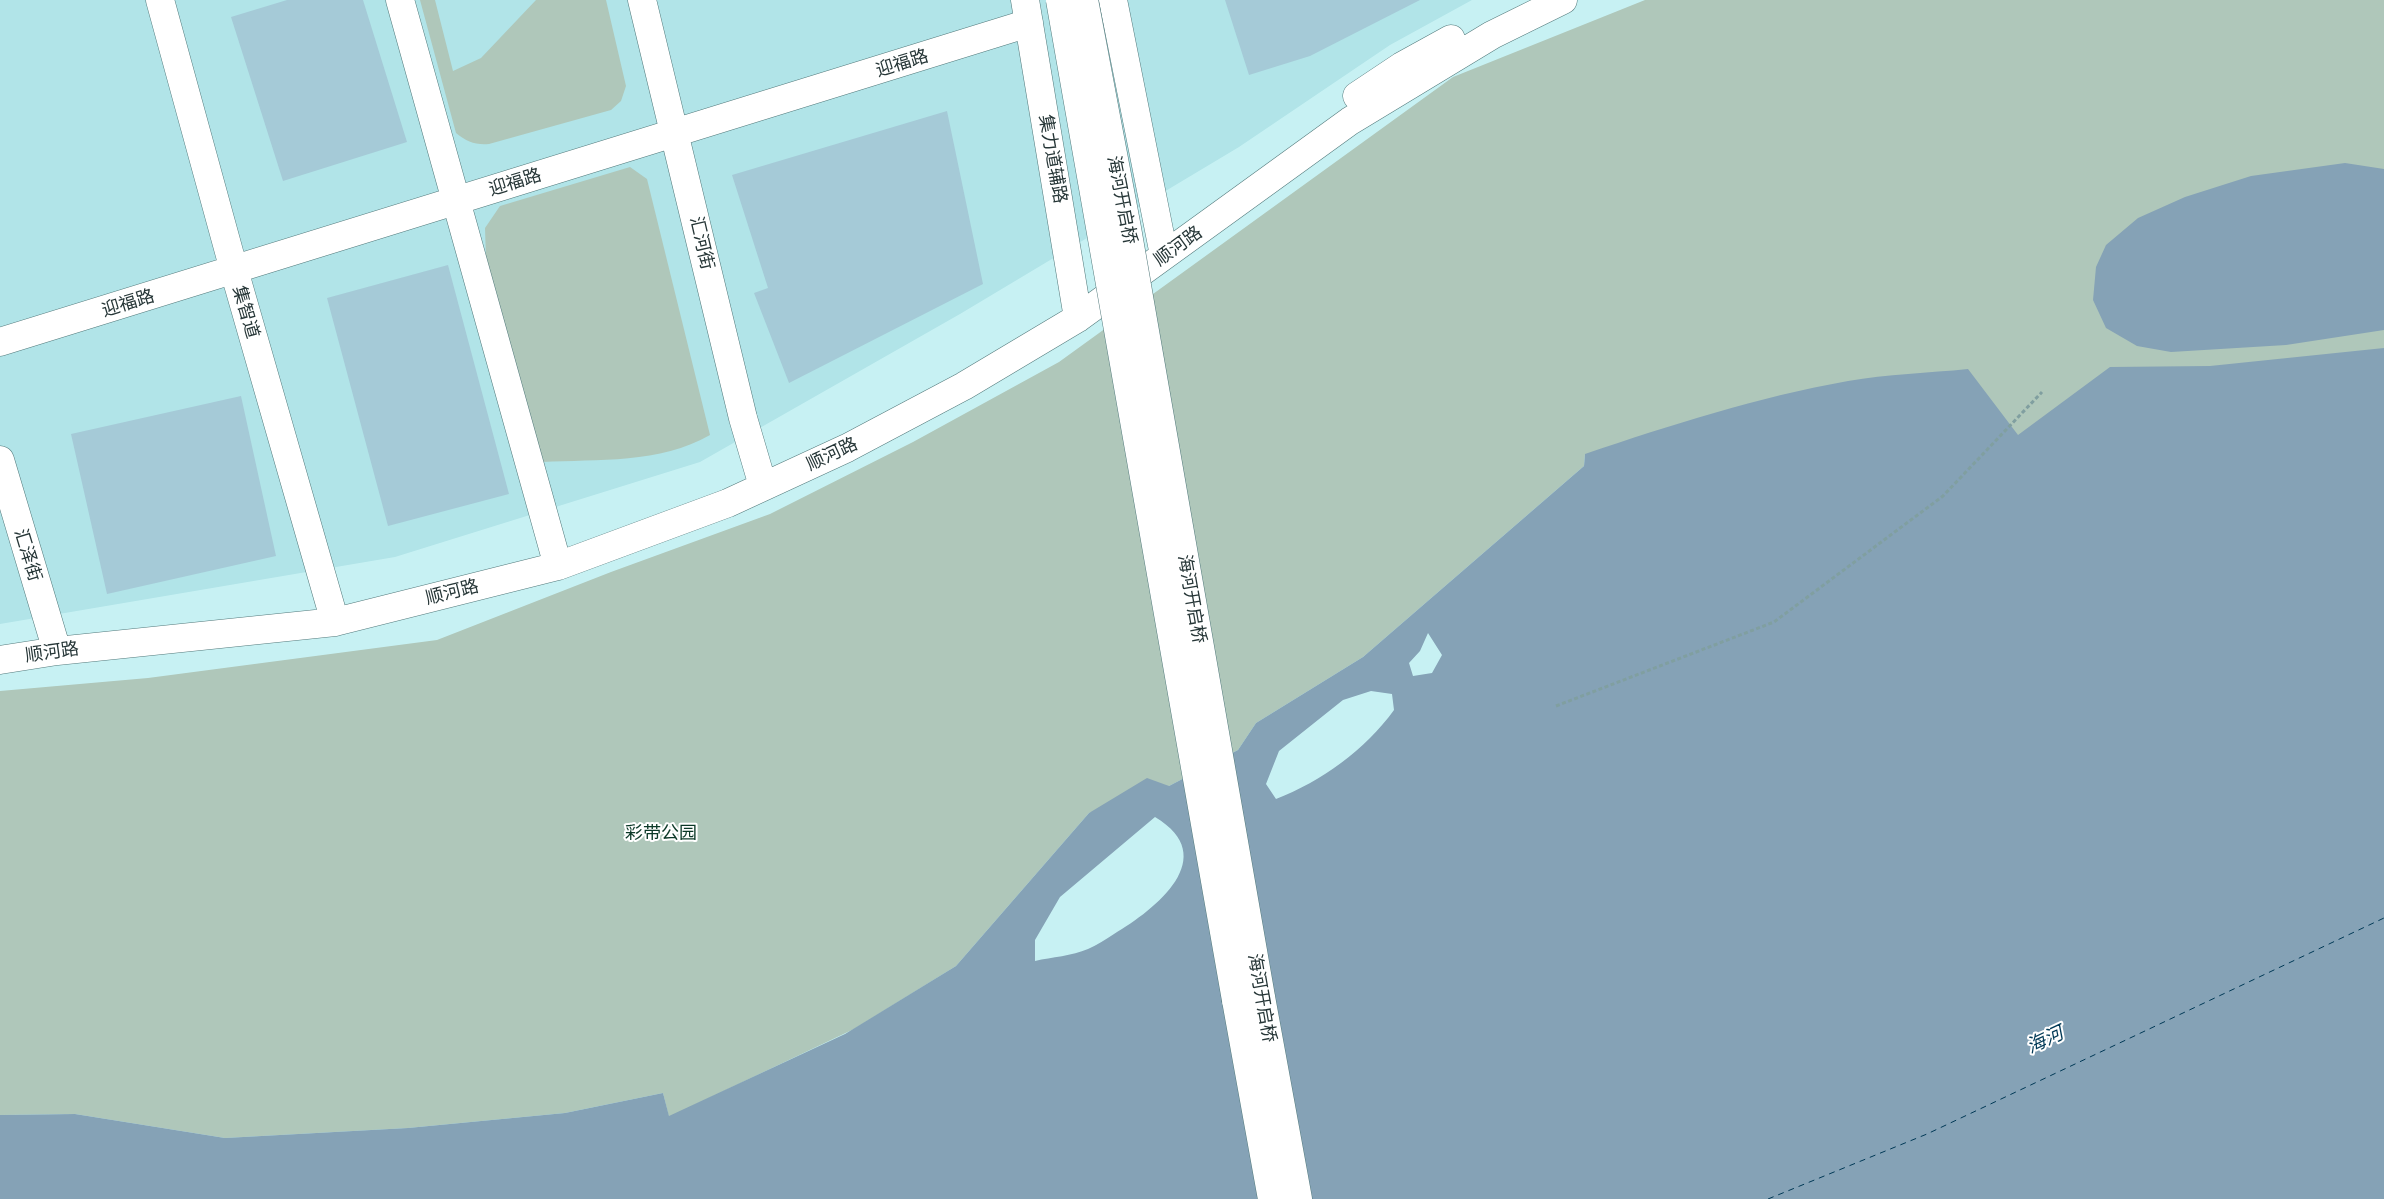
<!DOCTYPE html>
<meta charset="utf-8">
<style>
body{margin:0}
canvas{display:block;background:#c7f1f3}
</style>
<canvas width="2384" height="1199"></canvas>
<script>
const ctx = document.querySelector('canvas').getContext('2d');
ctx.lineJoin = 'round';
function fillPath(path, color) { ctx.fillStyle = color; ctx.fill(path, 'evenodd'); }
function trace(path, color, width, dash) { ctx.strokeStyle = color; ctx.lineWidth = width; ctx.lineCap = dash ? 'butt' : 'round'; ctx.setLineDash(dash || []); ctx.stroke(path); }
function write(font, color, halo, rows, align = 'center') {
  ctx.font = font + ' Lato,"Noto Sans SC",sans-serif'; ctx.lineWidth = 4; ctx.setLineDash([]); ctx.textBaseline = 'middle'; ctx.strokeStyle = halo; ctx.fillStyle = color; for (const [text, x, y, turn = 0] of rows) {
    ctx.save(); ctx.translate(x, y); ctx.rotate((+turn || 0) * Math.PI / 180); ctx.textAlign = isNaN(turn) ? turn : align; if (halo) ctx.strokeText(text, 0, 0); ctx.fillText(text, 0, 0); ctx.restore();
  }
}
fillPath(new Path2D(`
 M0,0H1472L1390,45L1239,147L960,314L700,462L395,557L0,624Z`), '#b1e4e8');
fillPath(new Path2D(`
 M420,0H435L453,71L481,58L536,0H606L626,86L621,101L611,110L489,144C475,145 467,142 456,133Z
 M1645,0H2384V388L2102,486L1585,454L1584,466L1363,657L1256,723L1238,750L1169,786L1089,813L956,966L854,1029L669,1117L663,1093L565,1113L408,1128L225,1138L75,1114L0,1115V691L148,678L437,640L611,572L770,514L913,442L1059,362L1453,77Z
 M630,167L647,179L710,435C660,464 598,459 542,462L486,259L485,228L500,206Z`), '#afc7ba');
fillPath(new Path2D(`
 M2345,163L2384,169V330L2286,345L2171,352L2137,346L2106,328L2093,300L2096,267L2106,245L2138,218L2185,197L2251,176Z
 M2384,348V1199H0V1115L75,1114L225,1138L408,1128L565,1113L663,1093L669,1116L845,1034L956,966L1089,813L1147,778L1169,786L1238,750L1256,723L1363,657L1584,466L1585,454C1671,425 1758,397 1848,381C1887,374 1929,373 1968,369L2018,435L2110,367L2210,366ZM1428,633L1442,655L1432,673L1413,676L1409,663L1420,651ZM1371,691L1392,694L1394,710C1365,750 1322,781 1276,799L1266,784L1279,751L1343,700ZM1155,817C1222,857 1156,909 1114,934C1106,939 1097,945 1088,949C1072,956 1052,957 1035,961V940L1060,897Z`), '#85a2b6');
trace(new Path2D(`
 M1768,1199L1927,1134L2384,918`), '#013956', 1, [6, 5]);
fillPath(new Path2D(`
 M287,0H363L407,142L283,181L231,17Z
 M1225,0H1420L1310,56L1249,75Z
 M947,111L983,284L789,383L754,293L768,288L732,175Z
 M448,265L509,494L388,526L327,298Z
 M241,396L276,556L107,594L71,434Z`), '#a5cad7');
const secondary = new Path2D(`
 M160,0L234,270L335,622
 M400,0L558,566
 M642,0L743,418L763,486
 M1025,0L1078,318
 M1113,0L1164,255
 M1357,96L1402,66L1451,39
 M0,342L1029,23
 M0,460L57,651
 M0,660L57,651L335,622L558,566L728,503L847,448L964,386L1078,318L1350,121L1492,35L1563,0
 M1261,997L1298,1199
 M1236,1000L1272,1199`);
trace(secondary, '#537a7c', 29);
trace(new Path2D(`
 M1556,706L1774,622L1943,496L2042,392`), '#809fa0', 3, [4, 2.5]);
trace(secondary, '#fff', 28);
const secondaryBridge = new Path2D(`
 M1060,0L1236,1000
 M1084,0L1127,228L1261,997`);
trace(secondaryBridge, '#537a7c', 29, []);
trace(secondaryBridge, '#fff', 28);
write('18px', '#263637', '#fff', [
 ["迎福路",902,63,-17],
 ["集力道辅路",1053,159,80],
 ["迎福路",515,182,-17],
 ["海河开启桥",1122,200,79],
 ["汇河街",702,243,77],
 ["顺河路",1178,246,-36],
 ["迎福路",128,303,-17],
 ["集智道",246,312,74],
 ["顺河路",832,454,-25],
 ["汇泽街",28,555,73],
 ["顺河路",452,592,-14],
 ["海河开启桥",1192,599,80],
 ["顺河路",52,652,-8],
 ["海河开启桥",1262,998,80]
]);
write('18px', '#0b3827', '#fff', [
 ["彩带公园",661,833]
]);
write('italic 19px', '#013956', '#fff', [
 ["海河",2045,1040,-25]
]);
</script>
